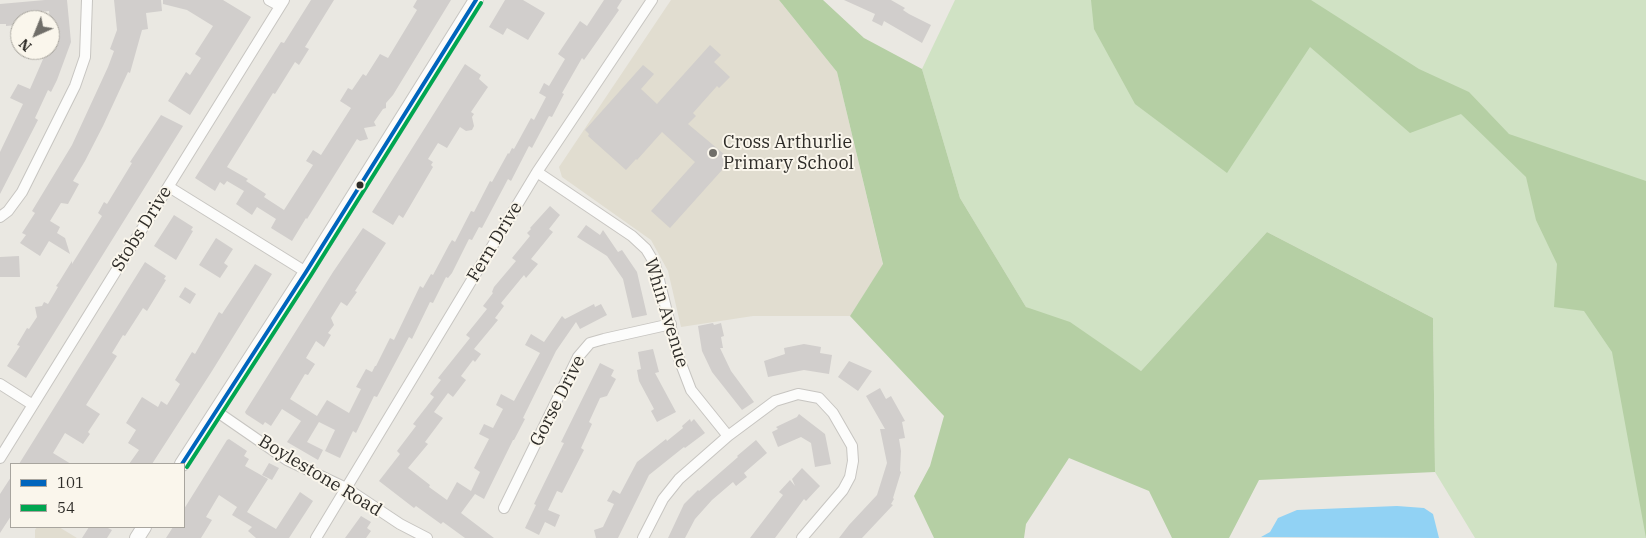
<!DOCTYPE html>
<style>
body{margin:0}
#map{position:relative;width:1646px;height:538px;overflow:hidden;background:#eae8e2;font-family:"IBM Plex Serif",serif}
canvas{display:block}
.legend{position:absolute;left:10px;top:463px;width:175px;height:65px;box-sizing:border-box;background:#faf6ec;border:1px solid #a8a59e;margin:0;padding:6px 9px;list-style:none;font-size:15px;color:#2e2c28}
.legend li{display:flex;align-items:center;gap:10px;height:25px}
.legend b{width:25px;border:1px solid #a8a59e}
.north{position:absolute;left:10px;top:10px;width:50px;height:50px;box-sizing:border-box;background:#faf6ec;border:1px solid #a8a59e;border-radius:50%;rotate:224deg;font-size:14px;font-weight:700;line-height:20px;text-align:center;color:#2e2c28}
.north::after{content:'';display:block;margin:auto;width:18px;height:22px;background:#706e69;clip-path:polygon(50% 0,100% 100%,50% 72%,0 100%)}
</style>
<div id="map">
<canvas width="1646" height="538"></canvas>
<ul class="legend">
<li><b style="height:6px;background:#0065bd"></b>101</li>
<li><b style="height:6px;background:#00a651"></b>54</li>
</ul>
<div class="north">N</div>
</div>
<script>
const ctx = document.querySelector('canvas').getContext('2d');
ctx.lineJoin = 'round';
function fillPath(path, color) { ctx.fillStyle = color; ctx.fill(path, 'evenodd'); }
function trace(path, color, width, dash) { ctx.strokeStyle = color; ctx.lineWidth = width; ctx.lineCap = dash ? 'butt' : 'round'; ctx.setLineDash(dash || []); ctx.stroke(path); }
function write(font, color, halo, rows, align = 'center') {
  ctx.font = font + ' "IBM Plex Serif",serif'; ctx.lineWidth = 4; ctx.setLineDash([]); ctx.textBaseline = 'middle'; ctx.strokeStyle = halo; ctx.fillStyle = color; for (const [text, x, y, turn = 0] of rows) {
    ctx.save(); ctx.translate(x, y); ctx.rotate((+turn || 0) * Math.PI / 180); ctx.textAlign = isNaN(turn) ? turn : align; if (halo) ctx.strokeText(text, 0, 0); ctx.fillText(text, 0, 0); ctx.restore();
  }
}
fillPath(new Path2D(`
 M671,0H779L837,72L883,265L850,316H753L681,327L668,271L651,240L562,177L559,167Z
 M37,527H59L77,538H35V530Z`), '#e1ddd0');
fillPath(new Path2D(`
 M955,0H1646V538H1475L1435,472L1433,318L1267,232L1141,371L1026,307L960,198L922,69Z`), '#d0e2c4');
fillPath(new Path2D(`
 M779,0H823L864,38L922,69L960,198L1026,307L1070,322L1141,371L1267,232L1433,318L1435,472L1259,480L1229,538H1172L1149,491L1069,458L1026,524L1024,538H934L914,496L930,466L944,416L850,316L883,264L837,72Z
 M1091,0H1311L1419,69L1469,92L1509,134L1646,181V538L1612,352L1584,311L1554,307L1557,264L1536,220L1526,177L1461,114L1410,133L1310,47L1227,173L1135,104L1094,29Z`), '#b5cfa4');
fillPath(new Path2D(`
 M1397,506L1424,508L1433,514L1439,538L1261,537L1270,532L1278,518L1297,510Z`), '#91d2f4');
fillPath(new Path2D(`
 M45,0H67L71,42L57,80L51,92L48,90L35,118L38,120L0,194V152L23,104L10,98L18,84L30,89L47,50H50V45L53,46L49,11L27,14L28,20H20L16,21L17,25L6,26V24H0V4Z
 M114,0H161L162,11L146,13L148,29L142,30L130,73L128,72L103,126L85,161L73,181L79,184L68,204L61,203L50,221L60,227L57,233L65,238L70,254L49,241L40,256L20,243L26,235L22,233L35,213L32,211L72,145L108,67L114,51L110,49L117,30Z
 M163,0H223L251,17L190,115L168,101L186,72L190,75L201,58L195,54L213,26L187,10L163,4Z
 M311,0H334L305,47L309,49L299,65L295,62L275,94L273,93L227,167L248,179L246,181L266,194L264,197L284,210L313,165L306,161L313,150L321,155L351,108L340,101L348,88L352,90L363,74L366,76L380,54L388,58L417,10L413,7L417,0H451L393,95L386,103V108L383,109L374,122L376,126L364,128L368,139L360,141L357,139L307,219L306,218L292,241L271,228L276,219L257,207L252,215L236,204L244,191L227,181L224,185L220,182L215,191L195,178L281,42L284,43Z
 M505,0H523L545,13L528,40L507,28L503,35L489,27Z
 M604,0H622L617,8L619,10L584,60L582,58L562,93L564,94L552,117L549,116L532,148L529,146L511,181L508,179L482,228L479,227L472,240L469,239L452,273L448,278L446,277L433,303L430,302L412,339L409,337L377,397L374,396L356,433L353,431L340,458L325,451L335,430L319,422L307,442L323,450L318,460L287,442L301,421L282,409L271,426L265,422L263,425L246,414L245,412L333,272L363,228L386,243L355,291L357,292L347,306L341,302L331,318L334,325L328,333L331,335L324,347L316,341L306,358L315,364L308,375L305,374L290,399L317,416L327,400L349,413L361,389L356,387L366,369L372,372L375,366H376L390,338L394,340L420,286L423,288L431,274L433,275L449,245L452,240L455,242L471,211L474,212L490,181L492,182L508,153L509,154L512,148L514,149L531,118L534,120L546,97L539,93L544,83L549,86L565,59L558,54L580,21L587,26Z
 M844,0H891L905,8L903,10L909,14L931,25L922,43L884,21L882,26L872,21L875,14Z
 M710,45L721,55L714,62L730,77L719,88L717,86L693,113L696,116L688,124L731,160L670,228L651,211L695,162L662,132L637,160L636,159L626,170L588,136L589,134L585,130L643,65L654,74L641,89L657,104Z
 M465,64L481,75L479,79L488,87L471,112L474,114L472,117L474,126L472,130L466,131L460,127L447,148L438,143L428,159L433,162L431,165L433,167L403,218L399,215L393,225L372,212Z
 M161,115L183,126L26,378L7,366L20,346L17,345L27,328L29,329L37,317L35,307L42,306L44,302L48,304L58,287L56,286L59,282L72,261V264L102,216L98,213L104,202L107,204L132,163L130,162Z
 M550,206L560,215L549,229L553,232L531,259L538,264L526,278L524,275L501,303L504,306L495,318L498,320L474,349L481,354L475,362L473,360L461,376L466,380L453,397L448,393L434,412L443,418L425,442L428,444L408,468L430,485L429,487L447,500L457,482L471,491L480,472L474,468L489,439L479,434L484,424L493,428L503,409L496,405L501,394L514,401L540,353L525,345L531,334L544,342L562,316L565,319L594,304L595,307L601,304L607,315L580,329L576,322L556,351L523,418L525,419L514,440H513L484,499L475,494L461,513L494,538H465L443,522L441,524L416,506L414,508L379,481L400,454L397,451L416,426L413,424L434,397L430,394L441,380L438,378L470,338L466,335L487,309L483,306L493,293L492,292L494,287L516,261L512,258L530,236L527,233L531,229L530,228Z
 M174,215L193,227L191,230L193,231L176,260L154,246Z
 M586,225L600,235L603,230L618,252L622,250L637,272L647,315L632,318L623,279L607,256L577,237Z
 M216,238L233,249L224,263L228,266L220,278L199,265Z
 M19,256L20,277H0V257Z
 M145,262L166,276L164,279L166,280L147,311L143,308L125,336L123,335L112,353L117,356L86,405L100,414L88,432L90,434L83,444L65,433L53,453L71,464H19Z
 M255,264L272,274L212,371L152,464H129L139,450L128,443L136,430L126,423L142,397L158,407L161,401L167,405L180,384L175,380L192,352L195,354L219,312L222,314Z
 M185,287L196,294L190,304L179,297Z
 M713,323L714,325L721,323L724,336L721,337L723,348H720L731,371L754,402L742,410L712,372L702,351L698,326Z
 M804,344L821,347L820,353L832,355L829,374L804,370L768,377L764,361L785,354L784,348Z
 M653,349L659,372L655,373L676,412L657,422L651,411L654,409L639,381L637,370L641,369L638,352Z
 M849,361L872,371L858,391L838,377Z
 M600,363L614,370L611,376L616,379L607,396L600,398L589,422L592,424L581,448L584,450L562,493L557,491L548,510L560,515L555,527L545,522L539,535L525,528L536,505L534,504L564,443L561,442Z
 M880,388L886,399L891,396L905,421L902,422L905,438L899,439L901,451L900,471L901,472L893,498L894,499L891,504L893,505L862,538H839L849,525L877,495L887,463L880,429H885L866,396Z
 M799,414L825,434L831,464L815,467L811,443L801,437L778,447L772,432L778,429L776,427L797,417Z
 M690,419L691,422L694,419L705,433L685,448L684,447L649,475L618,538H596L594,530L603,527L614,504L607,501L613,490L620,494L637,462L666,439L667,441L683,428L682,426Z
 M229,439L247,451L244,456L249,459L245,466L268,479L247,512L276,529L300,492L313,501L289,538H256L248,531L252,527L232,515L237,507L219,495L206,517L212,520L201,538H166L173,527H184V509L227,440Z
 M756,440L767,453L744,473L747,477L736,486L733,482L712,500L695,519L685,538H668L684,504L698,490L699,491L738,457L737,456Z
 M269,463L279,468L272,480L262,475Z
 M802,468L820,486L806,501L804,499L775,538H750L783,495L779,492L790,480L795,486L792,479Z
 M11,477V516L0,533V494Z
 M361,516L371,522L367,528L371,531L366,538H345Z
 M89,527H106L112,530L107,538H82Z`), '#d1cecc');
const minor = new Path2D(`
 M269,0L280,6
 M537,172L632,236L646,249L655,264L678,356L691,390L728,436
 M169,187L306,272
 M0,217L8,211L22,192L75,86L85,57L87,0
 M0,384L33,405
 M216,411L287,460L346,488L400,524L427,538
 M0,458L284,0
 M504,508L578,357L590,343L604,339L671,324
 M316,538L537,172L652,0
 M643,538L663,499L679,479L728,436L775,401L798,394L819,398L833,413L852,446L853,461L850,477L843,490L802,538`);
const secondary = new Path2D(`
 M182,464L306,272L476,0
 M137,538L144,527`);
trace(minor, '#c7c5c1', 12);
trace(secondary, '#c7c5c1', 16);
trace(minor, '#fcfcfb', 10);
trace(secondary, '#fcfcfb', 14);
trace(new Path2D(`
 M182,464L306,272L476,0`), '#0065bd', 4);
trace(new Path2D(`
 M187,467L311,275L481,3`), '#00a651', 4);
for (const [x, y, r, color] of [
 [713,153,5,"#706e69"],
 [360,185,4.5,"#2e2c28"]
]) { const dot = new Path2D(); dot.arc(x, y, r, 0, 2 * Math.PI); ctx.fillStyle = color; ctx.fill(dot); trace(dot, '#faf6ec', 2); }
write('18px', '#2e2c28', '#faf6ec', [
 ["Cross Arthurlie",723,143],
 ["Primary School",723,164]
], 'left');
write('18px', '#2e2c28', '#faf6ec', [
 ["Stobs Drive",142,229,-58],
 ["Fern Drive",495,242,-59],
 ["Whin Avenue",666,313,73],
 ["Gorse Drive",558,401,-63],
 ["Boylestone Road",320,476,31]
]);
</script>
